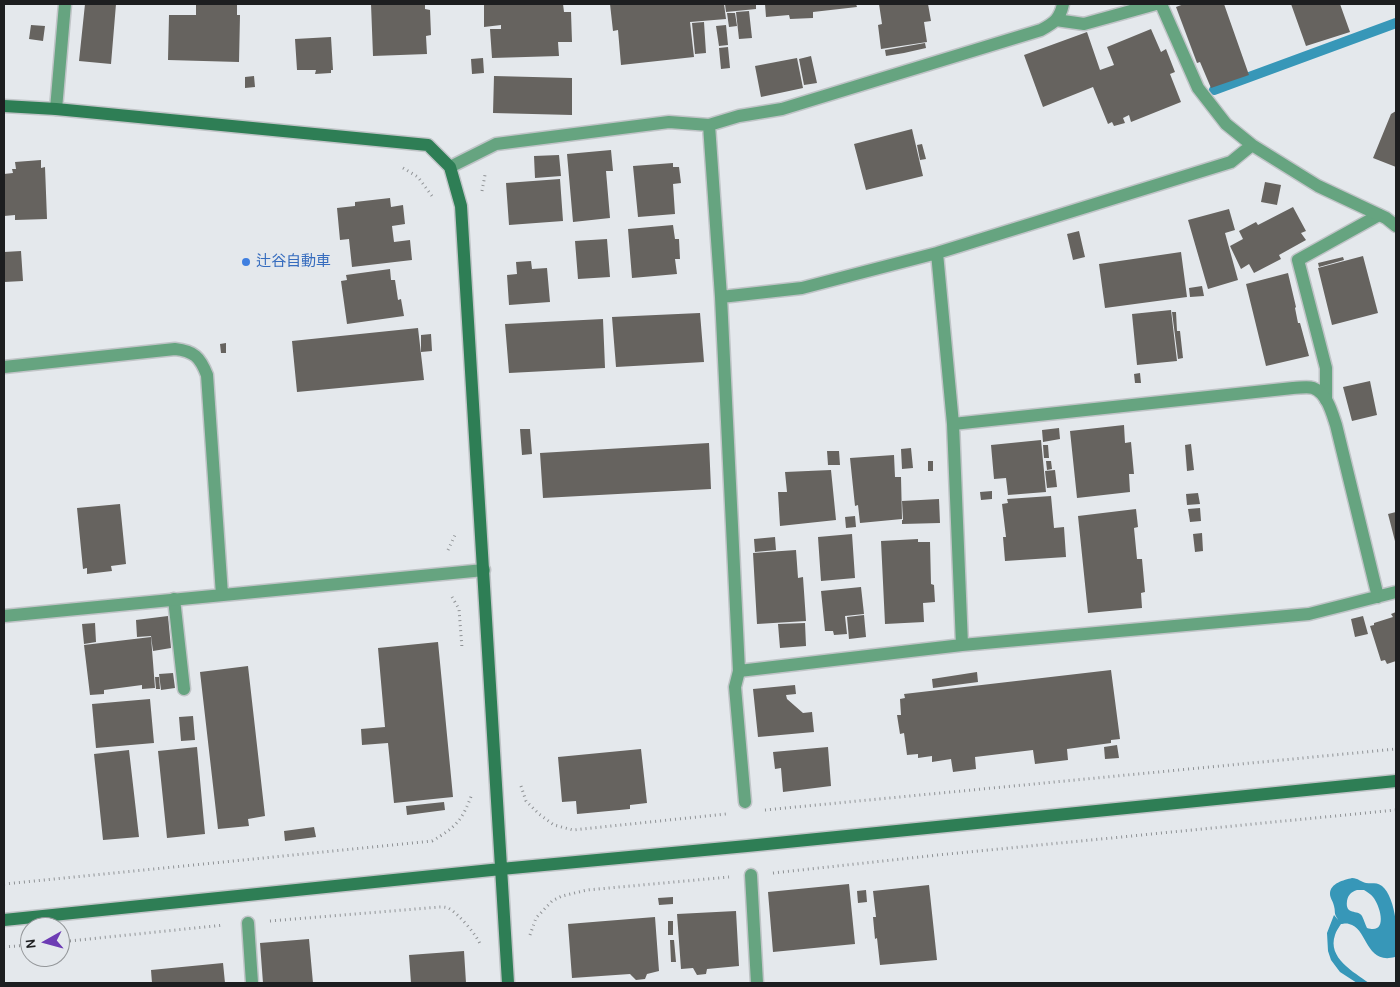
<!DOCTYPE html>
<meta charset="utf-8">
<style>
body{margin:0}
#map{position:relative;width:1400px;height:987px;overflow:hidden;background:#e4e8ec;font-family:Karla,sans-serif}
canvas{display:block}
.frame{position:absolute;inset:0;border:5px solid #1d1e20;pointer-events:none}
.north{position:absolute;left:20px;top:917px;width:50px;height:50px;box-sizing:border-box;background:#e4e8ec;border:1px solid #94979a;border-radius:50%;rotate:263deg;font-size:14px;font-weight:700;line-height:20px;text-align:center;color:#1d1e20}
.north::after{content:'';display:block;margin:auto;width:18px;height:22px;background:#6d3cb4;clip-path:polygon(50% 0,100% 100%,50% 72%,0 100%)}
</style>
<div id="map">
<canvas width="1400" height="987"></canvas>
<div class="frame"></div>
<div class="north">N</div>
</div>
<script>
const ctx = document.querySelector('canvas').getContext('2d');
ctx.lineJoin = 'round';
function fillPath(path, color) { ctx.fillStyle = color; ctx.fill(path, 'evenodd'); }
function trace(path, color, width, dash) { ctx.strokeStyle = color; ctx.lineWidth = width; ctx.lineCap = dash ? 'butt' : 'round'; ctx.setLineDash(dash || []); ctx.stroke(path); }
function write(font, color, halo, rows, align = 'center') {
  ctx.font = font + ' Karla,"Noto Sans JP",sans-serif'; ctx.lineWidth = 5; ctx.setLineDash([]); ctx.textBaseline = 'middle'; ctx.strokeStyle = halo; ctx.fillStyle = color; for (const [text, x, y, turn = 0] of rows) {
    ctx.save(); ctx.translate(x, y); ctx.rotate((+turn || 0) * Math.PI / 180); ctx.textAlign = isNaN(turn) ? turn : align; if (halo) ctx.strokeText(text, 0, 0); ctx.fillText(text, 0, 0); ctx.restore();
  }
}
fillPath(new Path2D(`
 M1352,878C1358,878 1361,882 1366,883C1371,884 1377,882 1382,886C1396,897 1400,941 1395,957C1365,965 1368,928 1349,924C1346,923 1343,924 1341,924C1339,927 1336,931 1335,935C1327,958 1354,972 1369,983H1357L1340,972L1331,960L1328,951L1327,933L1334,915L1339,921C1333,912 1336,914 1334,906C1333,901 1330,898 1330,894C1330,883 1344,880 1352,878ZM1357,890H1364C1367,892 1371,894 1373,897C1381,907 1388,935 1367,928C1365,924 1364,920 1362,916C1358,909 1345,916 1347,901C1348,895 1351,892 1357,890Z`), '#3797b8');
trace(new Path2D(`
 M1214,90L1396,23`), '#3797b8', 10);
fillPath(new Path2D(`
 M85,4H116L111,64L79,61Z
 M196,4H237V15H240L239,62L168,60L169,15H196Z
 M371,4H425V9L430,10L431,35L426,36L427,54L373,56Z
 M484,4H563L564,12H571L572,42H558L559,56L492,58L490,29H501V25L484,27Z
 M610,4H724L726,19L690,22L694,57L621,65L618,30L613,31Z
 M725,4H756V9L726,12Z
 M765,4H856L857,7L813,12V18L790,19L789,15L766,17Z
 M879,4H928L931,21L924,22L927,42L881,49L878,25L882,24Z
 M1184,4H1224L1249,75L1211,88L1200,62L1197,63L1176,7Z
 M1291,4H1340L1350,32L1306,46Z
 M749,11L752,38L739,39L736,12Z
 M727,13H735L737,26L729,27Z
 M704,22L706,53L695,54L692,23Z
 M31,25L45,26L43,41L29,39Z
 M726,25L728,45L719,46L716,26Z
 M1151,29L1161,52L1166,49L1175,72L1170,74L1181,102L1131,122L1129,115L1123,118L1125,123L1114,126L1112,122L1108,124L1093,87L1043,107L1024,55L1087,32L1100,70L1114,65L1107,47Z
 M331,37L333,70H331V73L315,74L316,70H297L295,39Z
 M925,43L926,48L904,53L886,56L885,50Z
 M728,47L730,68L721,69L719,48Z
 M811,56L817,83L804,85L799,59Z
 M483,58L484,73L472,74L471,59Z
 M797,58L803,88L761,97L755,66Z
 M254,76L255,87L245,88V77Z
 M494,76L572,78V115L493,113Z
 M1396,111V167L1373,158L1391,114Z
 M912,129L923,176L866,190L854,144Z
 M922,144L926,159L920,160L917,145Z
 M611,150L613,171H606L610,218L573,222L567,154Z
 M559,155L561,176L535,178L534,156Z
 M41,160V168L45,167L47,219L15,220V215L4,216V174L13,173L12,169H16L15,162Z
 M673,163V167H679L681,183L673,184L675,214L638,217L633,166Z
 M560,179L563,221L509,225L506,183Z
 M1265,182L1281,185L1277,205L1261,202Z
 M390,198L391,207L403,205L405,224L392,226L394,242L410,240L412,260L352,267L349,239L340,240L337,208L355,206V202Z
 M1293,207L1306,231L1301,233L1306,240L1279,255L1281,259L1254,273L1249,264L1241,269L1230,246L1243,239L1239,231L1256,222L1258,225Z
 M1229,209L1235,230L1225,233L1238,280L1208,289L1188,220Z
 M673,225L675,239H679L680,259H675L677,274L632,278L628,229Z
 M1079,231L1085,257L1073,260L1067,234Z
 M607,239L610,277L578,279L575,241Z
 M21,251L23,281L4,282V252Z
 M1181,252L1187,297L1105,308L1099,264Z
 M1363,256L1378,313L1332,325L1318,268Z
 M1343,257L1344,260L1319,267L1318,263Z
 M531,261L532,269L547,268L550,302L509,305L507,275L517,274L516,262Z
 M390,269L391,280H395L398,300L401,299L404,316L347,324L341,281L347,280L346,275Z
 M1288,273L1296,307L1295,308L1298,323H1300L1309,356L1266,366L1246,284Z
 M1202,286L1204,296L1190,297L1189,288Z
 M1171,310L1177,361L1137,365L1132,314Z
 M1172,312H1176L1177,331H1180L1183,358L1178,359Z
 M700,313L704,362L616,367L612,317Z
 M603,319L605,368L509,373L505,324Z
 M418,328L424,380L297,392L292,341Z
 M431,334L432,351L421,352V335Z
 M226,343V353H221L220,344Z
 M1140,373L1141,383H1135L1134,374Z
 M1370,381L1377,415L1352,421L1343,387Z
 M1124,425L1125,443L1131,442L1134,474H1129L1130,492L1077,498L1070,431Z
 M1059,428L1060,439L1043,442L1042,430Z
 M520,429H530L532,454L522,455Z
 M1041,440L1046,492L1008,495L1006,478L994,479L991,445Z
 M709,443L711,489L543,498L540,453Z
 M1191,444L1194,470L1187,471L1185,445Z
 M1043,445H1048L1049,458H1044Z
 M911,448L913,468L902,469L901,449Z
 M827,451H839L840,465H828Z
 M894,455L895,477H901L902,519L860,523L858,505L855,506L850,458Z
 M928,461H933V471H928Z
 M1046,461H1051L1052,469L1047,470Z
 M831,470L836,520L780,526L778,492H787L785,472Z
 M1055,470L1057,487L1047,488L1045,471Z
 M992,491V499L981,500L980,492Z
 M1198,493L1200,504L1187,505L1186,494Z
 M1051,496L1054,528L1064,527L1066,557L1005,561L1003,537H1006L1002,504L1008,503L1007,499Z
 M939,499L940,523L902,524V520H903L902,501Z
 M120,504L126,564L111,566L112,571L87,574V568L83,569L77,508Z
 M1200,508L1201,521L1190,522L1188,509Z
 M1136,509L1138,527L1134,528L1137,559H1142L1145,592L1141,593L1142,608L1088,613L1078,516Z
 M1396,512V545L1388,514Z
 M855,516L856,527L846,528L845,517Z
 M1202,533L1203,551L1195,552L1193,534Z
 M852,534L855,578L821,581L818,537Z
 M775,537L776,550L755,552L754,539Z
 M918,539V542H930L931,584L934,585L935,602L923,603L924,622L885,624L881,541Z
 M796,550L798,578L803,577L806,621L757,624L753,553Z
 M861,587L864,614L845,616L847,634L834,635L833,631H825L821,591Z
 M1396,612V661L1387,664L1385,660L1381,661L1370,626L1374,625V623L1393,617L1391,614Z
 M864,615L866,637L849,639L847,617Z
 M168,616L171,648L153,651L151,636L137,637L136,620Z
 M1363,616L1368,634L1355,637L1351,619Z
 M95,623L96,642L84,644L82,624Z
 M805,623L806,646L780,648L778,624Z
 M151,637L155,688L142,689V685L104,690V694L90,695L84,645Z
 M438,642L453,797L394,803L388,743L362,745L361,729L385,727L378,648Z
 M248,666L265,816L248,819L249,826L218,829L200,672Z
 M1111,670L1120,739L1111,740V743L1067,749L1068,760L1035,764L1033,750L975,757L976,769L953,772L951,759L932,762V756L918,758V754L907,755L904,733L900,734L897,715H901L900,699L905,698L904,694Z
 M977,672L978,682L933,688L932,679Z
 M173,673L175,688L161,690L159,674Z
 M155,677H159L160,689H156Z
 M795,685L796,694L786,695L787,699L803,713L812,712L814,732L758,737L753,689Z
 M150,699L154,743L96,748L92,704Z
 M193,716L195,740L181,741L179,717Z
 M1117,745L1119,758L1105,759L1104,747Z
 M197,747L205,834L167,838L158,751Z
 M828,747L831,786L783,792L781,768L775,769L773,752Z
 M641,749L647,803L630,805V809L577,814L576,801L562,802L558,757Z
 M129,750L139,837L103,840L94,754Z
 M444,802L445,810L407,815L406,806Z
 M314,827L316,837L285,841L284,831Z
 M849,884L855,944L773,952L768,892Z
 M929,885L937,960L880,965L877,938L875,939L873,917H876L873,891Z
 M866,890L867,902L858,903L857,891Z
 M673,897V904L659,905L658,898Z
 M736,911L739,966L707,969L706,974L697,975L693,968L681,969L677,914Z
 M655,917L659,971L647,974L645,979L636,980L630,974L572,978L568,924Z
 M668,921H673V935H668Z
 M309,939L313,983H263L260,943Z
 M670,940H674L676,962H671Z
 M464,951L466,983H411L409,955Z
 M223,963L225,983H152L151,970Z`), '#66635f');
const lane = new Path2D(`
 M1056,20L1084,24L1156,4
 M1326,400V368L1298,260L1379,215
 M174,599L184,689
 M739,671L735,687L745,802
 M751,875L757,983`);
const street = new Path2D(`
 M1161,4L1198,88L1226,124L1252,145L1318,186L1386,218L1396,226
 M56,109L65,4
 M709,125L721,297L739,671L962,645L953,424
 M450,167L496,144L669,122L709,125L739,116L782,109L1041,30C1054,23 1060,19 1063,4
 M937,253L953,424L1293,388C1300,388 1307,386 1313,388C1327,393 1332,413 1336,425L1378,597
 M721,297L802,288L937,253L1231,162L1252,145
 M4,367L175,349C194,351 200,357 207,375L222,595
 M4,616L484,570
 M962,645L1309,614L1396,592
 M248,923L252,983`);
const secondary = new Path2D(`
 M4,106L56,109L428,145L450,167L461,206L508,983
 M4,920L501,869L747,846L1396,781`);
trace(lane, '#c0c4c7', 15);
trace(street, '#c0c4c7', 15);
trace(secondary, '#c0c4c7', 15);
trace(new Path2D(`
 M403,168L418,177L432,196
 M482,191L485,175
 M448,550L456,533
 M452,597L459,609L462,648
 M521,786L526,801L539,814L554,825L573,830L726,814
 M765,810L1396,749
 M773,873L938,855L1396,810
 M4,884L432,841C456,827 462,821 472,794
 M270,921L440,907C442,907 445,907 448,908C458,913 477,935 481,946
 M530,935L536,918L552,901L562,896L587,890L729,877
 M60,942L224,925
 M4,947L30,945`), '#8f9295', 3, [1, 4]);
trace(lane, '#66a480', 12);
trace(street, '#66a480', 12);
trace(secondary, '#2e7e55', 12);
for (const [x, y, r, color] of [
 [246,262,5,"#3f7fe0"]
]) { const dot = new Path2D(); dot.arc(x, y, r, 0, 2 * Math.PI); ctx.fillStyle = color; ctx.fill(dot); trace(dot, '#e4e8ec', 2); }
write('15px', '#366cbe', '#e4e8ec', [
 ["辻谷自動車",256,262]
], 'left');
</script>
